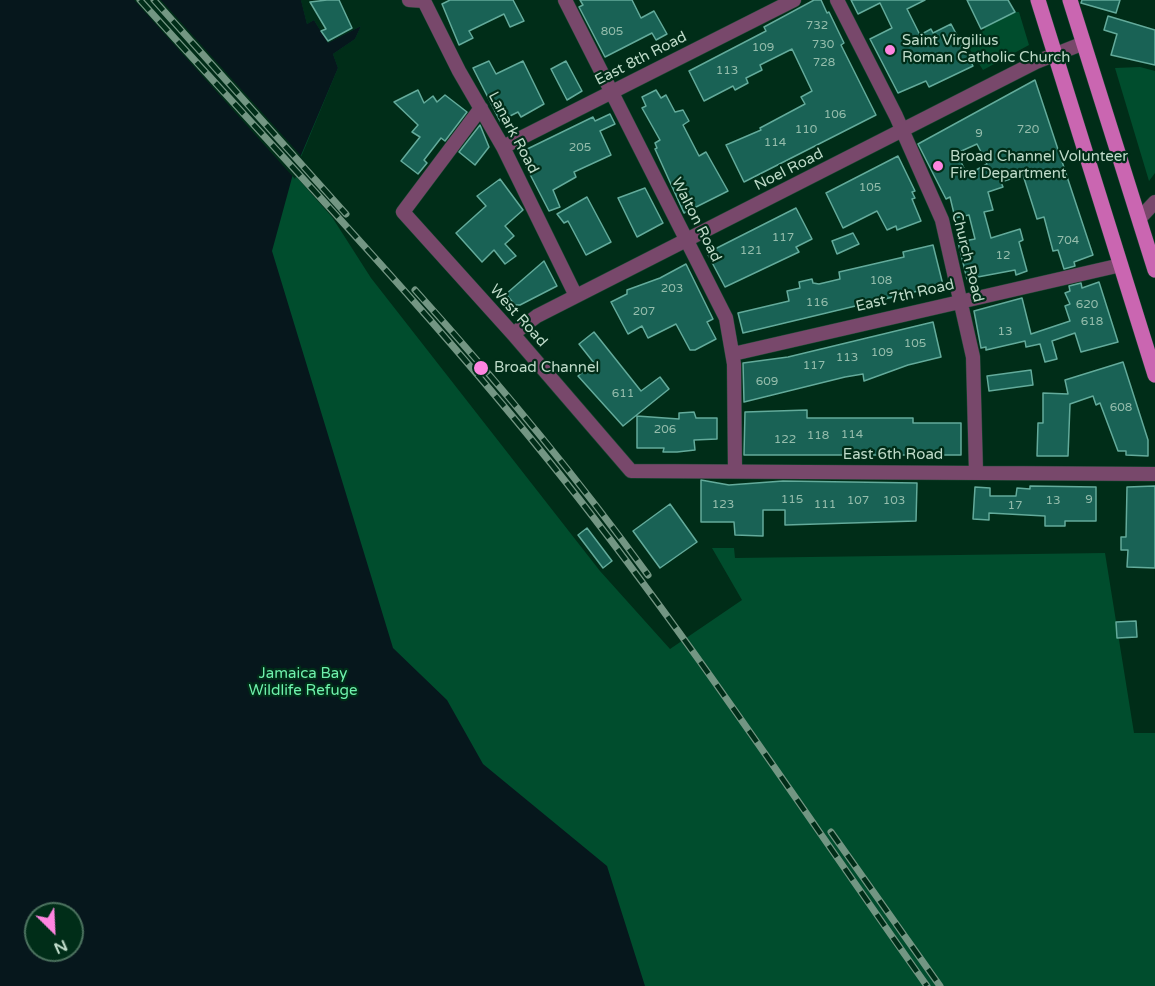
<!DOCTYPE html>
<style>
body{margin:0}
#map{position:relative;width:1155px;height:986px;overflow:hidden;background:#002d18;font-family:"Varela Round",sans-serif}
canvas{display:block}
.north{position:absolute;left:24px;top:902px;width:60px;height:60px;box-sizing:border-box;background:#002d18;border:2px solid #4c735f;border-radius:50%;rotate:156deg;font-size:16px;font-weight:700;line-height:24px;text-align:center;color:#bedbc9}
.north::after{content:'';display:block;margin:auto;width:21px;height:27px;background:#fe85e0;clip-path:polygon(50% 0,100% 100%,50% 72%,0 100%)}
</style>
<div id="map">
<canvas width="1155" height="986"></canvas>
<div class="north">N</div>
</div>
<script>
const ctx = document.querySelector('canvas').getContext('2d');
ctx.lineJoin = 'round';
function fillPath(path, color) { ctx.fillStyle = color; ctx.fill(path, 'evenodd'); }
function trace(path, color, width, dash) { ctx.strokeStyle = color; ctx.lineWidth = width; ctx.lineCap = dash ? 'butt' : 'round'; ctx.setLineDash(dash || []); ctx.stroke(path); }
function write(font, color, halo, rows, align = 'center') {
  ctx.font = font + ' "Varela Round",sans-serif'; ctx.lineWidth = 4.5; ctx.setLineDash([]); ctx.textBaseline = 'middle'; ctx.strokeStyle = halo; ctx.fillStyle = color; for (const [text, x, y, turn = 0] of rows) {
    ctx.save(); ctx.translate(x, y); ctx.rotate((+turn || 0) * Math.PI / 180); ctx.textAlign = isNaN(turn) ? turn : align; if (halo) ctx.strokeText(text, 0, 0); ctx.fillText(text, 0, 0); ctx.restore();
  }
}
fillPath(new Path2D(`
 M0,0H301L307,24L314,20L328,43L361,26L355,39L333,54L338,68L294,174L332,217L371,278L600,571L670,649L742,600L712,548H734L735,558L1105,553L1134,733H1155V986H0ZM36,914H72V950H36Z
 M1015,12H1019L1029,45L983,70L965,42L985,30L984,28Z
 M1140,67L1155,71V173L1149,181L1115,68Z`), '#004d2d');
fillPath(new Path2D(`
 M0,0H301L307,24L314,20L328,43L361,26L355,39L333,54L338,68L293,174L272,251L393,648L447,700L483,764L607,866L645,986H0ZM36,914H72V950H36Z`), '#06171c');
fillPath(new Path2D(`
 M134,0H161L303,158L295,179Z`), '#002d18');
const building = new Path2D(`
 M327,0H339L352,28L328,41L321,31L326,29L310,2Z
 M450,0H513L524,21L510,27L504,14L469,31L473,38L459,45L442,4Z
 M580,0H632L641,18L654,11L667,34L656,40L652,33L605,57L579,7L583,5Z
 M814,0H821L827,13L829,12L844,43L841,45L876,115L744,182L726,145L761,130L760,128L805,104L801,97L812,91L792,49L760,65L762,70L746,78L748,83L735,90L733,86L704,101L689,71L766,31L764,27Z
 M851,0H925L907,9L920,35L931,29L933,33L951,24L973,66L929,87L926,81L898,93L870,39L892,28L880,3L858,14Z
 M967,0H1008L1015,12L981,29Z
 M1082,0H1120L1116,13L1081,3Z
 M1108,16L1155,30V65L1111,55L1117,34L1104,30Z
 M489,61L496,74L523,61L544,104L521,117L518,112L500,121L473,68Z
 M566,61L582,91L567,100L551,69Z
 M1035,80L1093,255L1074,262L1075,266L1064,269L1058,250L1053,251L1044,217L1037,219L1023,175L1001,182L1003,187L988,192L993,210L984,212L991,238L1020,229L1023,240L1019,242L1027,271L1016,275L1015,270L967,279L958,242L975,239L969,215L955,218L950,197L946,199L918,144ZM977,144L987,164L967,175L957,153Z
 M418,90L424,103L433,96L437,102L445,95L467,112L445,141L441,138L424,160L427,163L418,174L401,161L420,137L412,132L418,125L394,102Z
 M656,90L661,98L666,95L675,112L683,110L689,121L683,125L699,156L706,152L728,191L684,213L655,149L657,148L655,143L660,140L642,108L646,106L642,97Z
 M610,114L615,124L600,131L611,155L574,172L576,177L553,190L560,207L549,211L519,153L593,117L595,121Z
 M480,125L489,147L475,165L459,152Z
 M898,156L915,191L912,192L915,198L912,199L921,221L897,230L896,226L887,230L877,211L843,228L826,193Z
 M500,179L523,210L505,226L514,236L505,244L516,256L505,264L494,250L482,262L456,233L486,206L477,196Z
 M645,188L663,223L637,237L618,198Z
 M587,197L611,242L586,255L568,221L564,223L557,214Z
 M796,208L812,239L796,247L799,252L725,287L707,253Z
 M853,233L859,244L837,254L832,241Z
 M933,245L943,285L743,333L738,313L789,301L787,291L800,288L799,282L812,279L813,283L819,284L840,279L839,272L904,257L903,252Z
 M544,261L557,286L520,305H515L506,294Z
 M686,264L713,319L707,322L716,339L695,350H690L676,324L648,338L642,326L628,334L611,302L627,294V290L660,278Z
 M1099,282L1118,342L1081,352L1075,333L1052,341L1057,359L1045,362L1040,344L1026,347L1025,341L986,350V347L981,348L974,311L1022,298L1031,334L1070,321L1065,306L1070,304L1065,293L1070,291L1069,286L1081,283L1082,288Z
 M933,322L941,357L908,365L864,381L863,374L845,377L744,402L743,363L788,357Z
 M594,332L641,391L660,377L669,389L623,426L578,376L594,363L579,344Z
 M1123,362L1148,440V456L1126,455V451H1118L1100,403L1096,405L1093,396L1070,404L1068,456H1037L1038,423H1043V393L1068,394L1065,380Z
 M1031,370L1033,385L989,391L987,376Z
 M807,410V418H913V423H961V455H744L745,412Z
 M694,412L696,418H717V439L694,440L695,450L677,452H663L664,448H637V416L679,419V413Z
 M701,480L729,485L783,481L917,483L916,521L785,525V510H763V536L735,535L734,522H701Z
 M1030,486L1096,487V521H1065V526H1045V516L989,513V520L973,519L975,487L990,488V496H1016L1017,488L1030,489Z
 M1155,486V568L1127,567L1128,550H1121V537H1126L1127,487Z
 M670,504L697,542L660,568L633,531Z
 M587,528L612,561L603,568L578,535Z
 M1136,621L1137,637L1117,638L1116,622Z`);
fillPath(building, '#196255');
trace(building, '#63ab9b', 1.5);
const minor = new Path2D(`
 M409,0L424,1
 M565,0L726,318L734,364L735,471
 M837,0L896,116L942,220L973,357L976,472
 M424,1L459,71L503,147L576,296
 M481,108L403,212L513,334L631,471L1155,474
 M503,147L794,0
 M1139,219L1155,202
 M513,334L537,316L1036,62L1084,43
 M733,354L1121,265`);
const primary = new Path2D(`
 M1038,0L1155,375
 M1070,0L1155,270`);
trace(minor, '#1e4934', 15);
trace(primary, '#1e4934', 16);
trace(minor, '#78486b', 14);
trace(primary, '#ca66b1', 15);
const rail = new Path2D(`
 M140,0C283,159 432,313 565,481C693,643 807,817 927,986
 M154,0L346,214
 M415,290C497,381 576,476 648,575
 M831,832L940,986`);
trace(rail, '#739683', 7);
trace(rail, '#002d18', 4.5, [14]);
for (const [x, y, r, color] of [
 [890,50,6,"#fe85e0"],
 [938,166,6,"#fe85e0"],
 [481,368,8,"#fe85e0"]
]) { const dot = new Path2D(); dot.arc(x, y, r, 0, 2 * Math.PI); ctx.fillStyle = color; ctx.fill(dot); trace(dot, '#002d18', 2); }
write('12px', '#95bdac', null, [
 ["732",817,26],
 ["805",612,32],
 ["730",823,45],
 ["109",763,48],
 ["728",824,63],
 ["113",727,71],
 ["106",835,115],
 ["110",806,130],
 ["720",1028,130],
 ["9",979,134],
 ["114",775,143],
 ["205",580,148],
 ["105",870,188],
 ["117",783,238],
 ["704",1068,241],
 ["121",751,251],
 ["12",1003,256],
 ["108",881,281],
 ["203",672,289],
 ["116",817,303],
 ["620",1087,305],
 ["207",644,312],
 ["618",1092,322],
 ["13",1005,332],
 ["105",915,344],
 ["109",882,353],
 ["113",847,358],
 ["117",814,366],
 ["609",767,382],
 ["611",623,394],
 ["608",1121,408],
 ["206",665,430],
 ["114",852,435],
 ["118",818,436],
 ["122",785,440],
 ["115",792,500],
 ["9",1089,500],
 ["107",858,501],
 ["103",894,501],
 ["13",1053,501],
 ["123",723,505],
 ["111",825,505],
 ["17",1015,506]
]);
write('15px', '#bedbc9', '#002d18', [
 ["Saint Virgilius",902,41],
 ["Roman Catholic Church",902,58],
 ["Broad Channel Volunteer",950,157],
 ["Fire Department",950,174],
 ["Broad Channel",494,368]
], 'left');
write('15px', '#bedbc9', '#002d18', [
 ["East 8th Road",641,59,-27],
 ["Lanark Road",513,133,62],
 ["Noel Road",789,170,-27],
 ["Walton Road",696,220,63],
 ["Church Road",967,257,76],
 ["East 7th Road",905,296,-13],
 ["West Road",518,316,48],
 ["East 6th Road",893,455]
]);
write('15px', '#6ef1ab', '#002d18', [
 ["Jamaica Bay",303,674],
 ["Wildlife Refuge",303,691]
]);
</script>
